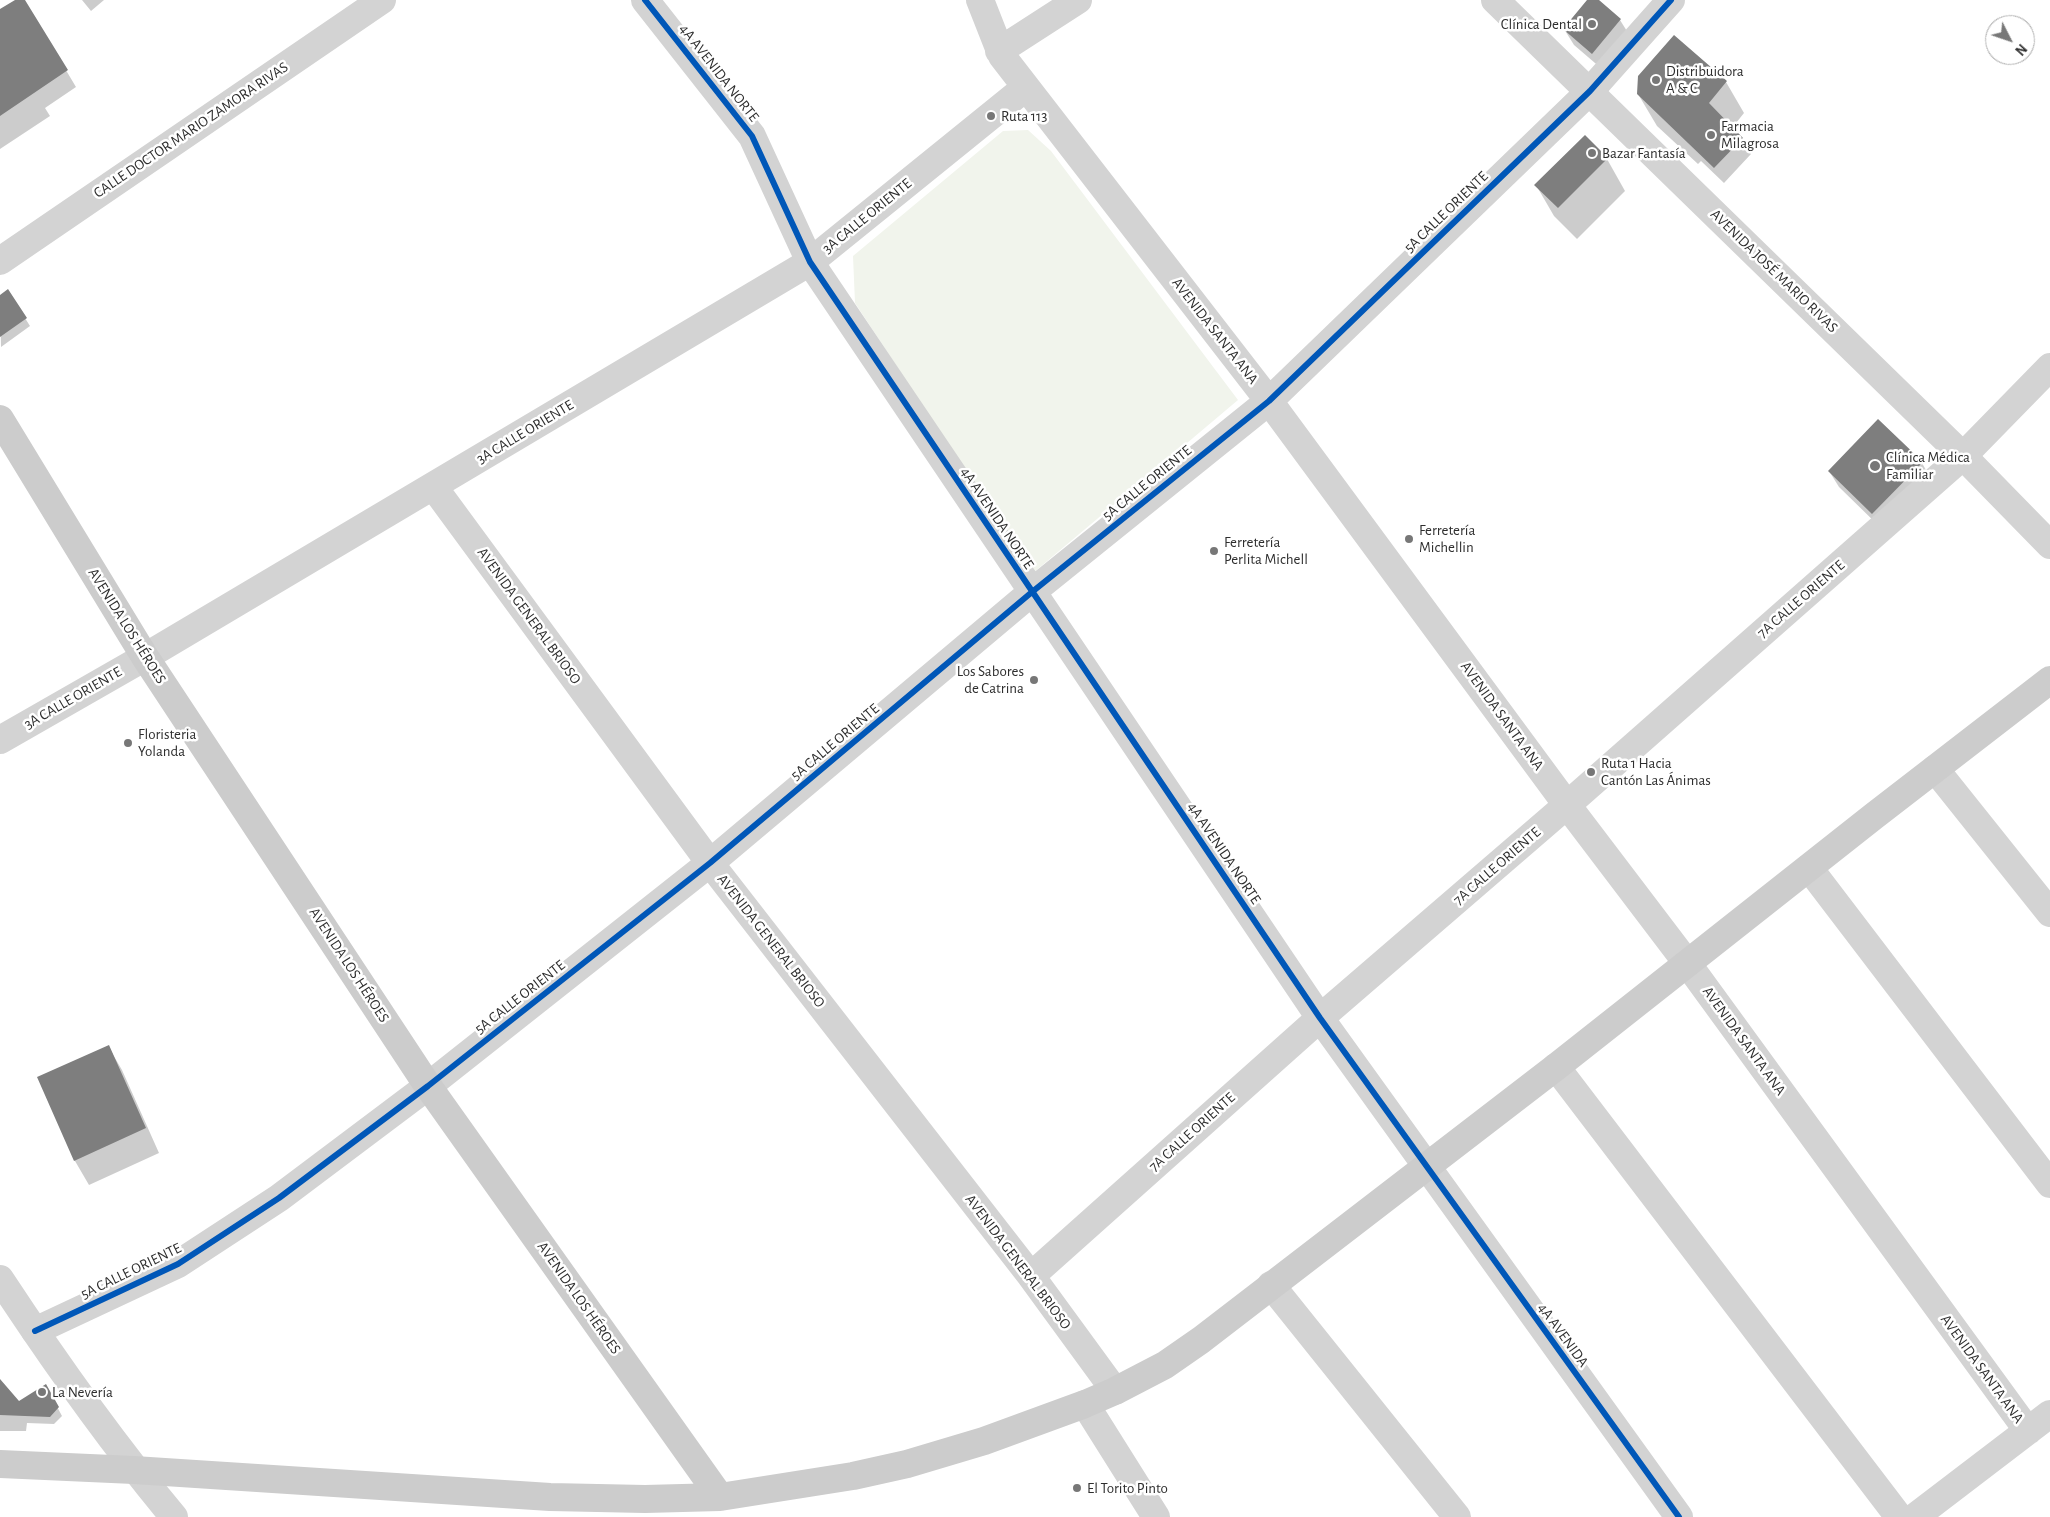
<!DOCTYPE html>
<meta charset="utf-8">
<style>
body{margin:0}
#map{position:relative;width:2050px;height:1517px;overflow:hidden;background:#fff;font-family:"Alegreya Sans",sans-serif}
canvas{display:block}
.north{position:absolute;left:1985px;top:15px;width:50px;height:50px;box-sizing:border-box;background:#fff;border:1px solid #ababab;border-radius:50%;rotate:131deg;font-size:14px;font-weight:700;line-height:20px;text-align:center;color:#2e2e2e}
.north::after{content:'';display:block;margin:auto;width:18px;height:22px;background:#777;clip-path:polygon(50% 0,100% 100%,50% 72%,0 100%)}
</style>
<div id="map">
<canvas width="2050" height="1517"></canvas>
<div class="north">N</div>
</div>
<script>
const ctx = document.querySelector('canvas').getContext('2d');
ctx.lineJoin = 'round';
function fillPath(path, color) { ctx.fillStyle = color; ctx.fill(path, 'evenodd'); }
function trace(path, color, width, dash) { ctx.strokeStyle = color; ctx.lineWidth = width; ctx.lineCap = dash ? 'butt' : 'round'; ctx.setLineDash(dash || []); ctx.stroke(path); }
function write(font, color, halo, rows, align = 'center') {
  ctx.font = font + ' "Alegreya Sans",sans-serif'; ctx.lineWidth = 5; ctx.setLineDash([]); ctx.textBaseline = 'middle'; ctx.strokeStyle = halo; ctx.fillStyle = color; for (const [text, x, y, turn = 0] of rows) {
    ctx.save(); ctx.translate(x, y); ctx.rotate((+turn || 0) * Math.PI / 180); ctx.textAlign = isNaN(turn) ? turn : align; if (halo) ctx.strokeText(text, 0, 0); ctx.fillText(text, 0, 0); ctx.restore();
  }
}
fillPath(new Path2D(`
 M1028,130L1051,151L1238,400L1033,573L855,303L853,256L1003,131Z`), '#f1f4ec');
fillPath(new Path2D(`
 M18,0H24L76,87L45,108L50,116L0,149V11Z
 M82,0H104L91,11Z
 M1589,0H1597L1620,20L1630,36L1602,69L1574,45L1564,29Z
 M1726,82L1744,113L1732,128L1742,138L1751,154L1724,183L1701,161L1698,164L1657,126L1638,94Z
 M1607,159L1625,191L1577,239L1554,216L1536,185Z
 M8,291L30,326L1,347L0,297Z
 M1922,463L1931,479L1882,529L1839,487L1829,471Z
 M108,1046L122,1070L159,1153L89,1185L75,1161L39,1078Z
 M0,1381L20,1406L46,1386L62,1416L54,1424L27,1423L26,1431H0Z`), '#0003');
fillPath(new Path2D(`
 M15,0H25L68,70L0,116V9Z
 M1587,0H1599L1621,19L1592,54L1563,29Z
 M1674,35L1727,81L1709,103L1743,138L1714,168L1637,94L1638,76Z
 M1585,135L1608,158L1558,208L1534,185Z
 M8,289L27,318L0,337V295Z
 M1878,419L1923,462L1872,514L1828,471Z
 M109,1045L146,1128L74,1161L37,1077Z
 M0,1379L19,1401L46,1384L59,1407L50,1417L0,1415Z`), '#7e7e7e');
trace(new Path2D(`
 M645,0L752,136L810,262L1320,1018L1679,1517
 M980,0L1002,56L1269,401L1567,805L1687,963L2028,1431
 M999,51L1078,0
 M433,486L710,863L1031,1276L1115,1391
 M0,740L145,657L810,262L1025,88
 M1935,769L2050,913
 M1809,868L2050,1184
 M1556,1067L1899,1517
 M1031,1276L1320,1018L1567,805L1963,456L2050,367
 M1271,1285L1457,1517
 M35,1331L178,1264L279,1198L428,1086L710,863L1032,592L1269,401L1590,91L1671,0
 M1085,1404L1156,1517
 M1915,1517L2050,1414`), '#d3d3d3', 28);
trace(new Path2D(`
 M1495,0L1963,456L2050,545
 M0,261L382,0
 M0,1279C54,1361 111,1442 174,1517`), '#d3d3d3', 28);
trace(new Path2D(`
 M0,419L145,657L428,1086L720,1497
 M0,1464L134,1470L550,1497L645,1499L720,1497L853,1476L907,1464L984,1441L1085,1404L1115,1391L1165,1365L1201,1340L1556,1067L1874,816L2050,680`), '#ccc', 28);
trace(new Path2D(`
 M645,0L752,136L810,262L1320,1018L1679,1517
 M35,1331L178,1264L279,1198L428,1086L710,863L1032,592L1269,401L1590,91L1671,0`), '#0057b8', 6);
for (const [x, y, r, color] of [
 [1592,24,5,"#777"],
 [1656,80,5,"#777"],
 [991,116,5,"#777"],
 [1711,135,5,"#777"],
 [1592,153,5,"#777"],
 [1875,466,6,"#777"],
 [1409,539,5,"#777"],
 [1214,551,5,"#777"],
 [1034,680,5,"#777"],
 [128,743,5,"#777"],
 [1591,772,5,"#777"],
 [42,1392,5,"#777"],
 [1077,1488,5,"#777"]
]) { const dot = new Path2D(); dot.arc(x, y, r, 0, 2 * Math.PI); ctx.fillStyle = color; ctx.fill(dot); trace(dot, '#fff', 2); }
write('15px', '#2e2e2e', '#fff', [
 ["Clínica Dental",1582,24,"right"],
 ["Distribuidora",1666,71],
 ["A & C",1666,88],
 ["Ruta 113",1001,116],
 ["Farmacia",1721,126],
 ["Milagrosa",1721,143],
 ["Bazar Fantasía",1602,153],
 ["Clínica Médica",1886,457],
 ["Familiar",1886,474],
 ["Ferretería",1419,530],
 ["Michellin",1419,547],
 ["Ferretería",1224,542],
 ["Perlita Michell",1224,559],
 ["Los Sabores",1024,671,"right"],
 ["de Catrina",1024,688,"right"],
 ["Floristeria",138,734],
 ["Yolanda",138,751],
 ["Ruta 1 Hacia",1601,763],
 ["Cantón Las Ánimas",1601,780],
 ["La Nevería",52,1392],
 ["El Torito Pinto",1087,1488]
], 'left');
write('15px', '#2e2e2e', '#fff', [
 ["4A AVENIDA NORTE",719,73,52],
 ["CALLE DOCTOR MARIO ZAMORA RIVAS",191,130,-34],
 ["5A CALLE ORIENTE",1446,212,-44],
 ["3A CALLE ORIENTE",867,216,-39],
 ["AVENIDA JOSÉ MARIO RIVAS",1774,271,44],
 ["AVENIDA SANTA ANA",1215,331,52],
 ["3A CALLE ORIENTE",525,432,-31],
 ["5A CALLE ORIENTE",1147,483,-39],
 ["4A AVENIDA NORTE",997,518,56],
 ["7A CALLE ORIENTE",1801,599,-41],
 ["AVENIDA GENERAL BRIOSO",529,616,54],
 ["AVENIDA LOS HÉROES",127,626,58],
 ["3A CALLE ORIENTE",73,698,-30],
 ["AVENIDA SANTA ANA",1502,716,54],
 ["5A CALLE ORIENTE",835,742,-40],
 ["4A AVENIDA NORTE",1224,853,56],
 ["7A CALLE ORIENTE",1497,866,-41],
 ["AVENIDA GENERAL BRIOSO",771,941,52],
 ["AVENIDA LOS HÉROES",349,965,57],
 ["5A CALLE ORIENTE",520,997,-38],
 ["AVENIDA SANTA ANA",1744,1041,54],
 ["7A CALLE ORIENTE",1192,1132,-42],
 ["AVENIDA GENERAL BRIOSO",1018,1262,53],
 ["5A CALLE ORIENTE",131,1271,-26],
 ["AVENIDA LOS HÉROES",579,1298,55],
 ["4A AVENIDA",1563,1335,54],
 ["AVENIDA SANTA ANA",1982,1369,54]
]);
</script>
